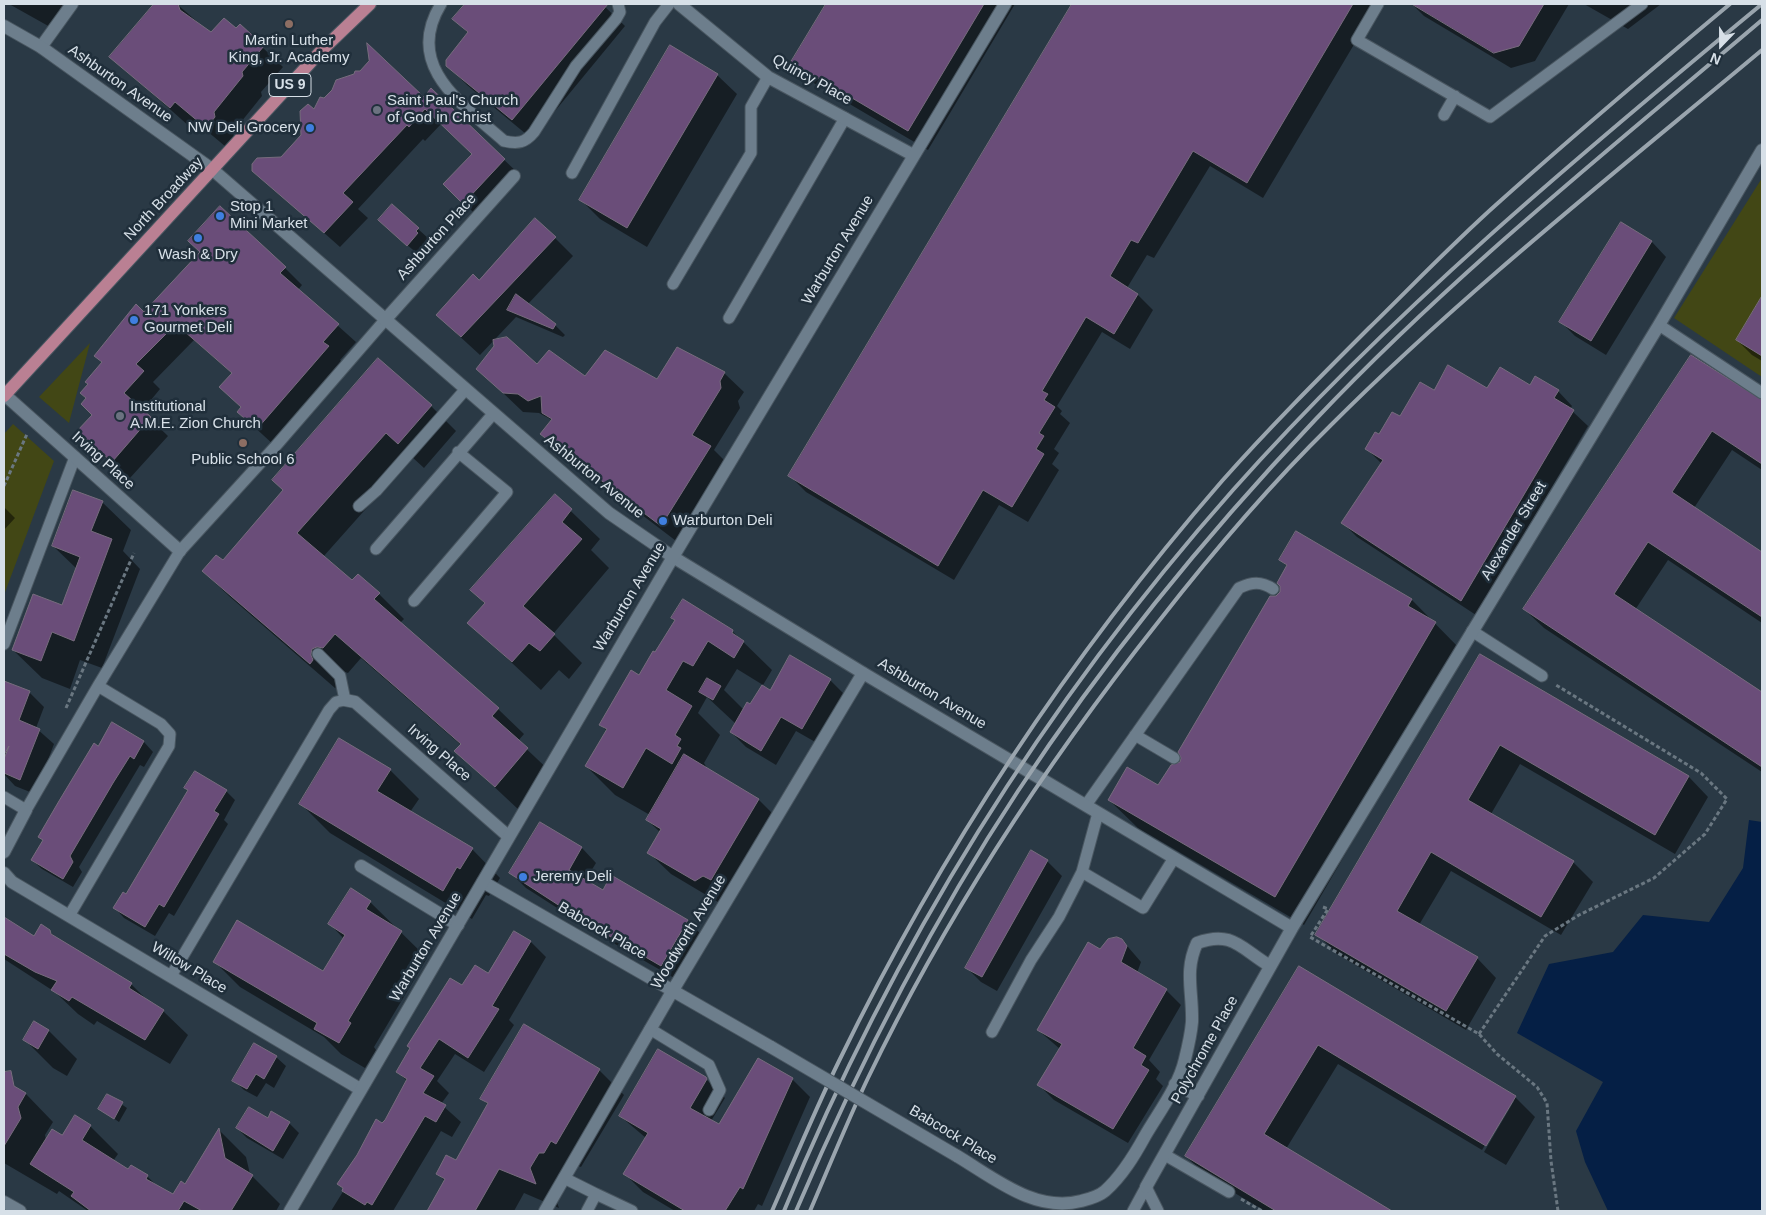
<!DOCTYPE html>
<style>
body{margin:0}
#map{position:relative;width:1766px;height:1215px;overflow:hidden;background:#2a3945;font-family:Helvetica,sans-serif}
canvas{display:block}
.frame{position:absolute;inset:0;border:5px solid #d7e0e8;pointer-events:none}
.north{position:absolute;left:1696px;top:20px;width:50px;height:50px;-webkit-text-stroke:4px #202f3b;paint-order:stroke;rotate:202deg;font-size:14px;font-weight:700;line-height:20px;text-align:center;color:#d7e0e8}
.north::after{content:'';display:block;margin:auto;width:18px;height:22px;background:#d7e0e8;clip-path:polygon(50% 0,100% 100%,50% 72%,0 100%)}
</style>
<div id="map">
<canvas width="1766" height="1215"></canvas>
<div class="frame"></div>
<div class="north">N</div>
</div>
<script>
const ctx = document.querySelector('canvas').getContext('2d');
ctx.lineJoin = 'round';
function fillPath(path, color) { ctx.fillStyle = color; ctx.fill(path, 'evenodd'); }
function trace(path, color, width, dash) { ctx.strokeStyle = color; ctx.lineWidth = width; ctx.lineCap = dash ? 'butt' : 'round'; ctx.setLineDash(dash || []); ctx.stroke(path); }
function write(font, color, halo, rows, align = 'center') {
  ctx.font = font + ' Helvetica,sans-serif'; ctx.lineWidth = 5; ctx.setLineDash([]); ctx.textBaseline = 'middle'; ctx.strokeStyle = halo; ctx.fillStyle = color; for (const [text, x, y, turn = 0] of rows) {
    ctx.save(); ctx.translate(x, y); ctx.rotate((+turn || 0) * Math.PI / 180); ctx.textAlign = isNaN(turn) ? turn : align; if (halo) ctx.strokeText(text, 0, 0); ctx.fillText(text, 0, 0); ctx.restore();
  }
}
fillPath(new Path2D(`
 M1762,178V377L1674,318Z
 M90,343L69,423L39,397Z
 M13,424L54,461L4,595V434Z`), '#424715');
fillPath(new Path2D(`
 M1749,820L1762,822V1211H1608L1585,1162L1576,1131L1603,1082L1517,1033L1549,964L1613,952L1643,915L1709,922L1743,868Z`), '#051f45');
fillPath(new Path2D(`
 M9,4H75L59,32Z
 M156,4H177L211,34L236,30L240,26L283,67L261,92L262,96L233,132L234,137L226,147L195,121L190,127L111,57Z
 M466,4H602L625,26L532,139L467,85L447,65L469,34L454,19Z
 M827,4H1015L928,150L812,82L793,62Z
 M1073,4H1378L1263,198L1210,166L1154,258L1147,255L1127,288L1138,295L1153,310L1130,349L1102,332L1057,406L1062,411L1060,414L1070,423L1054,449L1059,453L1052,464L1059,470L1028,522L999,505L954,580L806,492L790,476Z
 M1412,4H1569L1535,61L1511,68L1424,16Z
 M1584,4H1661L1628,29Z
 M717,75L737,94L647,247L600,219L580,199Z
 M431,90L520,175L479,218L460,199L473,154L442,123L425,141L423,139L358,209L368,218L340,247L253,170L282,158L302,136L314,111L424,99Z
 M1621,223L1652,242L1666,257L1606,355L1575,336L1561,322Z
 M418,229L428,238L425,241L427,243L418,254L389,230Z
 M555,238L573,256L528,304L555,325L565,335L563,337L516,317L480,355L456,333L479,281Z
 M285,268L302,285L298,290L356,342L340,360L346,365L275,446L238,412L242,408L221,387L233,374L194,340L153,382L160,389L142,411L168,436L130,478L79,431L94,415L144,314Z
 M1762,301V361L1752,355L1737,340Z
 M1691,357L1762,403V470L1732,450L1694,508L1762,553V623L1668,560L1635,610L1762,694V772L1544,628L1524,609Z
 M537,366L585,378L658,380L724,373L744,392L738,401L740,408L714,450L730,466L680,544L561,453L542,434L552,421L550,419L539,413L523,412L478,369Z
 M1531,386L1558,391L1572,406L1570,409L1588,426L1476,615L1357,537L1343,523L1382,464L1367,449L1434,392Z
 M431,406L456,431L424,468L412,457L323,557L352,582L379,594L404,619L400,623L498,709L524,734L518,741L553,774L520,811L456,751L461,745L361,658L348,673L342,671L337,674L335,682L338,686L335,688L229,596L203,571L223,562L284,490Z
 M555,496L600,539L591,550L609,568L553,634L582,663L569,679L559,670L541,690L469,623L485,604L472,590Z
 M102,502L131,530L123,551L140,569L102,668L80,660L70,689L42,678L13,650L63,607L77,569L53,546Z
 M4,507L15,518L4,530Z
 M1297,533L1412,600L1463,652L1304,925L1138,828L1109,800L1159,787L1181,763L1281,593L1288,567L1280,560Z
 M673,618L732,631L772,670L763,685L737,669L724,690L744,710L770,691L830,680L845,695L817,743L796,731L776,765L746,747L731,732L736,724L707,697L698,713L720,735L704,763L708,770L759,800L780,821L726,897L718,902L671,874L649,853L661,833L647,820L650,815L615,795L586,766L607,731L601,725L656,654L676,621Z
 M1480,656L1689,777L1708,797L1675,854L1520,764L1491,814L1573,862L1593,882L1561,935L1451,871L1419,925L1477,958L1496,978L1466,1030L1337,954L1317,934Z
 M4,682L29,692L44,707L36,728L54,744L35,794L15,786L4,774V762L7,754L4,753Z
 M113,724L144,742L153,752L144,767L140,765L79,867L82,872L73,887L42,869L32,860Z
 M390,770L419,799L410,812L472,849L500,878L489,896L486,895L472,919L330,833L301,804Z
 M186,788L226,791L235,800L224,820L228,824L174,916L169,913L155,936L124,918L115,908L126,896L189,791Z
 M582,848L596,863L585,881L603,892L687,921L702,935L676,979L601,936L592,927L579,922L526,888L511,873Z
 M1047,861L1062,876L997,991L981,982L967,968Z
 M370,902L427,958L374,1047L376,1050L365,1068L341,1054L324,1037L240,987L214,961L324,973L344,939L330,924Z
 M4,919L34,937L49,931L58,940L131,984L150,1003L163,1011L188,1035L170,1064L97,1021L94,1025L78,1014L55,992L4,959Z
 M514,932L531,942L546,957L509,1020L514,1025L484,1072L455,1054L437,1081L449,1093L441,1104L461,1122L452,1137L441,1131L393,1211H331L344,1190L339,1184L382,1125L407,1081L398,1072L462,987L489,975Z
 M1122,940L1141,962L1137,973L1166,990L1181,1005L1149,1060L1160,1072L1156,1079L1163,1086L1128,1143L1054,1100L1039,1085L1060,1049L1038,1030L1101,950Z
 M1300,968L1515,1097L1535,1117L1506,1165L1484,1152L1514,1101H1512L1482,1150L1338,1064L1286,1149L1390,1211H1265L1206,1176L1186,1156Z
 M34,1022L49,1031L77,1059L67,1076L53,1068L24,1039Z
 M276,1057L286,1066L274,1088L266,1083L257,1097L244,1090L234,1080Z
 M599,1070L624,1095L581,1167L576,1165L554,1194L559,1208L524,1193L514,1211H428L445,1181L437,1173L456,1162L488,1105L482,1098Z
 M705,1078L725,1098L711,1121L720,1126L792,1079L810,1097L762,1206L758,1204L754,1211H675L643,1192L625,1174L646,1138L620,1116Z
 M4,1081L26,1094L53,1122L45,1135L46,1140L63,1137L76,1117L90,1126L118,1154L113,1161L129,1171L147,1176L159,1188L174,1196L186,1185L219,1130L246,1157L250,1174L280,1204L276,1211H88L59,1191L57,1194L4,1163Z
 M108,1095L127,1108L119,1122L100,1109Z
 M268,1120L289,1123L299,1133L283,1159L247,1138L237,1128Z`), '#0007');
const building = new Path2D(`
 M154,4H178L180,10L211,32L224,18L236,28L240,24L264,46L242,72L243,76L214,112L215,117L206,128L175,102L170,108L109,57Z
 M465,4H608L512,120L446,66V60L468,32L452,19Z
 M826,4H984L908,131L791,62Z
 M1072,4H1353L1247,183L1193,151L1138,243L1131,240L1110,276L1138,294L1114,334L1086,317L1042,391L1048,394L1044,400L1055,407L1039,433L1044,436L1036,449L1044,454L1012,507L983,490L938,566L788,476Z
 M1412,4H1544L1519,46L1494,53Z
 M367,43L424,97L431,88L505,159L463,204L443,184L472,154L425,109L409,127L407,125L343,193L353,202L324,233L252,171V164L257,158L281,157L301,135L300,111L308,104L314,109L320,97L324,98L332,90L336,80L354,74L355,71H360L369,61Z
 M670,45L718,74L627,228L579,200Z
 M392,204L419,228L416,231L418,233L407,246L378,220Z
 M220,206L286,267L280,273L339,324L323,342L329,346L257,429L237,412L241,407L219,387L232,373L176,324L136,364L144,371L124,393L151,417L112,462L77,431L92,415L81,404L86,398L80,393L88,384L85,382L102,362L94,356L136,304L144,312L200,252L188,241Z
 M535,218L556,237L461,337L436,315L473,274L479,280Z
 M1621,222L1652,241L1591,341L1559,322Z
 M516,294L556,324L553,329L507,310Z
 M1762,296V356L1736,340Z
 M507,337L537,364L549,350L585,376L605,350L657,379L677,347L725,372L720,381L721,388L692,435L711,446L661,526L540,434L552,419L542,413L541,396L528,401L518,394L503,393L476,369L494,346L493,340Z
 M1691,355L1762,400V464L1712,431L1672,492L1762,552V617L1648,542L1614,594L1762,692V767L1523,609Z
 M378,358L432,405L398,444L386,433L297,533L352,580L358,574L380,593L374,599L499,708L492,716L528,748L495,787L454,751L461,744L335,634L323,648L317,647L312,649L311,655L313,660L310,664L202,571L216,555L223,560L283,490L272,480Z
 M1448,365L1487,388L1500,367L1530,385L1535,376L1559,390L1554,398L1574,410L1461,601L1341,523L1383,460L1365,449L1375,432L1379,434L1392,412L1400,416L1420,382L1434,390Z
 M73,490L103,501L91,531L112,539L74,641L52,632L41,661L12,650L33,594L62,605L80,557L52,546Z
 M555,494L572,509L562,522L582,539L523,606L555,634L540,651L529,643L512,662L467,623L485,603L470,590Z
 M1296,531L1412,599L1408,606L1436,622L1275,897L1108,800L1127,767L1158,785L1171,765L1180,762L1181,758L1178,752L1270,596H1276L1280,592V586L1277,583L1287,565L1279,560Z
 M683,599L733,630L732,633L744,641L734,658L708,641L693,666L683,661L666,690L692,706L675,735L681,739L677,746L681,748L672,764L646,748L623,788L585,766L607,729L599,725L631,670L639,675L653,651L655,652L675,620L671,618Z
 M1480,654L1689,776L1655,835L1500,745L1468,800L1574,861L1541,917L1431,852L1397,911L1478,957L1446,1011L1315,935Z
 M790,655L831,679L802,729L781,717L761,751L730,732L747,702L750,704L762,685L770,690Z
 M707,678L721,686L713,700L699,692Z
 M4,681L30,691L19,720L40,729L20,780L4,773V759L9,746L4,755Z
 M112,722L144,741L134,759L130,756L113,783L70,856L73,862L63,879L31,860L43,840L38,837L59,801L94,743L98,746Z
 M339,738L391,769L377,791L473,848L460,869L457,867L443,891L299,804Z
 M684,754L759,799L711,880L703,876L695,881L647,853L661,829L646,820Z
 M195,771L227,790L214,811L219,814L164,907L159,904L145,927L113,908L123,892L126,894L145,862L188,790L184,788Z
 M540,822L582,847L569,870L603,890L611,875L688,920L661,966L585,922L586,917L563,908L509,873Z
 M1031,850L1048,860L982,977L965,968Z
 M351,888L371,901L366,909L402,931L348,1021L351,1023L339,1043L314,1029L317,1023L213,962L237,920L323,971L345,935L328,924Z
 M4,917L34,936L41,924L50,930L51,934L132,983L129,988L164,1010L145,1040L72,997L69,1001L51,990L57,981L35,972L4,954Z
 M514,931L531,941L492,1006L499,1009L468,1058L439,1039L420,1068L434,1076L423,1093L446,1105L436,1122L425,1116L372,1205L367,1202L365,1205L342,1191L343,1188L337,1184L357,1155L376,1119L382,1123L385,1120L407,1079L396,1072L410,1048L407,1046L450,978L462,985L475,965L488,973Z
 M1117,937L1122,939L1127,946L1121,962L1167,989L1133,1048L1146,1056L1141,1065L1149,1070L1113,1129L1037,1085L1062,1044L1037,1030L1088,942L1100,949L1108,939Z
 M1299,966L1516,1096L1486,1146L1318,1045L1264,1134L1392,1211H1276L1185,1156Z
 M34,1021L49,1030L38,1049L23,1040Z
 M524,1024L600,1069L556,1144L551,1141L544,1153H539L530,1168L536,1184L499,1169L475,1211H427L445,1179L436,1174L446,1155L456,1160L488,1103L480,1099Z
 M254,1043L277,1056L264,1079L256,1074L247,1089L232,1081Z
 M658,1049L706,1077L707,1079L690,1108L719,1124L758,1058L793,1078L743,1189L740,1187L725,1211H685L623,1174L648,1133L619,1116Z
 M11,1071L14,1086L26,1093L18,1107L21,1118L4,1146V1072Z
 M107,1094L123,1102L114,1119L98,1109Z
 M249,1107L268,1118L271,1111L290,1122L273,1151L236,1128Z
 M75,1115L91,1125L82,1140L128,1169L131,1165L148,1175L146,1179L173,1194L181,1181L185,1184L219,1128L225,1158L253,1175L231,1211H202L184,1201L178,1211H91L71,1196L74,1192L30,1164L52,1129L62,1135Z`);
fillPath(building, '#6a4d79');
trace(building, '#776c7d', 1);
const lane = new Path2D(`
 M441,4C403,66 462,104 504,141C518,144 525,143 534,132L576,66L616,19L620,12L618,4
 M1378,4L1357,40L1490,117L1642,4
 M1444,115L1455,96
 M572,173L655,22L669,4
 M673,284L751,153V107L768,77
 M729,318L845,118
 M1659,325L1762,393
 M359,506L376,491L465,390
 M376,549L493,414
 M414,601L507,492L458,452
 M1472,631L1542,676
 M4,644L75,457
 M1135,735L1174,758
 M4,797L26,810L98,686L180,551L274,448L385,320
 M1086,805L1239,588C1252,582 1261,581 1273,589
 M1082,872L1098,813
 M69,916L169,746L170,734L161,724L98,686
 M171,976L329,710L336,702L345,700L340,676L318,654
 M650,1029L709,1065L720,1090L709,1110
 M992,1032L1031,960L1059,917L1082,872L1143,908L1174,858
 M1165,1155L1229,1192
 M564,1178L596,1194L587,1211
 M1146,1187L1158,1211
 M596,1194L632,1211
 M1133,1211L1146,1187`);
const street = new Path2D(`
 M679,4L768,77L913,155
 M41,47L72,4
 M213,170L609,513L673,557L863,673L1292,928
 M385,320L514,176
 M5,395L180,551
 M345,700L355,702L508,836
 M4,852L26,810
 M361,866L458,925
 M4,873L12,882L360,1089
 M483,882L771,1047
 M1175,1084L1198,1096
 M957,1156C994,1178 1035,1213 1081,1201C1089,1199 1098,1197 1105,1191C1122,1176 1134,1156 1145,1136C1159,1112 1179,1086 1185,1059C1188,1047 1191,1034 1192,1022C1193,992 1184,971 1197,943C1233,930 1241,949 1270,966
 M1146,1187L1292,928L1659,325L1762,150
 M4,1202L20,1211
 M545,1211L673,990L863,673`);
const secondary = new Path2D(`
 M4,26L41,47L213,170
 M290,1211L673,557L1005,4`);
const primary = new Path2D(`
 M4,396L321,51L370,4`);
trace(lane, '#495660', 13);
trace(street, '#495660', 14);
trace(secondary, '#495660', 14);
trace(primary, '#495660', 14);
trace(new Path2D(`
 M4,486L27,434
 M66,708L134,553
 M1323,907L1328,909L1310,937L1479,1034L1497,1054L1537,1087L1547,1103L1551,1161L1558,1211
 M1479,1034L1545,936L1579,915L1654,878L1705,834L1727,799L1701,773L1556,685
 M1241,1199L1262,1211`), '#6a7781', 3, [4, 2.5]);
trace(lane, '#6d7e8c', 11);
trace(street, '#6d7e8c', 12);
trace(secondary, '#6d7e8c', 12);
trace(primary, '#ba8093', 12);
trace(new Path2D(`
 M772,1211C794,1161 815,1110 839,1061C941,851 1069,657 1222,481C1269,428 1319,378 1369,328C1412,286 1453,243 1498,203C1574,135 1652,69 1730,4
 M784,1211C892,948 1044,703 1233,490C1392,311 1578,156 1762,4
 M796,1211C858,1066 931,923 1018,791C1105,659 1206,535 1315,420C1452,275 1610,149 1762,20
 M810,1211C829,1167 847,1122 868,1078C946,916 1047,762 1159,621C1212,553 1268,487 1330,426C1465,291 1616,172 1762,50`), '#9aa5ae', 4);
const streetBridge = new Path2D(`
 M771,1047L957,1156`);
trace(streetBridge, '#495660', 14, []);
trace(streetBridge, '#6d7e8c', 12);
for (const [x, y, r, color] of [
 [289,24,5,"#8d6e63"],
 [377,110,5,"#6b7280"],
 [310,128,5,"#3f7fe0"],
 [220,216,5,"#3f7fe0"],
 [198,238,5,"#3f7fe0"],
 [134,320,5,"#3f7fe0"],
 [120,416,5,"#6b7280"],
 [243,443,5,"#8d6e63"],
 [663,521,5,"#3f7fe0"],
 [523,877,5,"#3f7fe0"]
]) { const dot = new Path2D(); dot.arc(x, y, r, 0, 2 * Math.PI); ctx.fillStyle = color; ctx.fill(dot); trace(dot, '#202f3b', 2); }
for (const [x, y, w] of [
 [290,85,42]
]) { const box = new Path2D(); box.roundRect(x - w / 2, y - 11.5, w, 23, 4); ctx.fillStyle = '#202f3b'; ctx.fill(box); trace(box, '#d7e0e8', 1); }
write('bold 14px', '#d7e0e8', null, [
 ["US 9",290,85]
]);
write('15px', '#d7e0e8', '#202f3b', [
 ["Martin Luther",289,41,"center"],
 ["King, Jr. Academy",289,58,"center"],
 ["Saint Paul's Church",387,101],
 ["of God in Christ",387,118],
 ["NW Deli Grocery",300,128,"right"],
 ["Stop 1",230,207],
 ["Mini Market",230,224],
 ["Wash & Dry",198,255,"center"],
 ["171 Yonkers",144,311],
 ["Gourmet Deli",144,328],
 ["Institutional",130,407],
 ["A.M.E. Zion Church",130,424],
 ["Public School 6",243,460,"center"],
 ["Warburton Deli",673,521],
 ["Jeremy Deli",533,877]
], 'left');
write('15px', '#d7e0e8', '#202f3b', [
 ["Quincy Place",812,80,29],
 ["Ashburton Avenue",120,84,35],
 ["North Broadway",164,199,-47],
 ["Ashburton Place",437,237,-48],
 ["Warburton Avenue",838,250,-59],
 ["Irving Place",103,461,42],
 ["Ashburton Avenue",594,477,39],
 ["Alexander Street",1514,531,-59],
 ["Warburton Avenue",630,597,-59],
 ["Ashburton Avenue",932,694,31],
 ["Irving Place",439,753,41],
 ["Babcock Place",602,931,30],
 ["Woodworth Avenue",689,932,-59],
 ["Warburton Avenue",426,947,-59],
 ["Willow Place",189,968,31],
 ["Polychrome Place",1205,1050,-61],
 ["Babcock Place",953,1135,31]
]);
</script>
